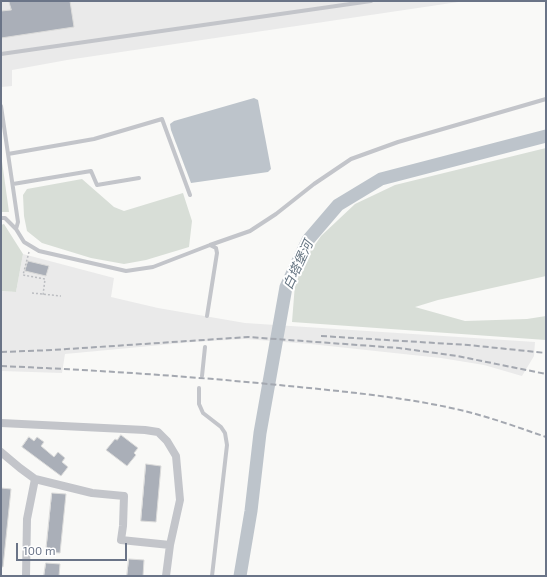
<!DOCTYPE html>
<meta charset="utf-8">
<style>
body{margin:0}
#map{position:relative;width:547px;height:577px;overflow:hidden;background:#f9f9f7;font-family:"Exo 2",sans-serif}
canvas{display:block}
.frame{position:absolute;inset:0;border:2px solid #6a7487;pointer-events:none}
.scale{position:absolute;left:16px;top:543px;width:111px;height:18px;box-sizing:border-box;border:2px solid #6a7487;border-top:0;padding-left:5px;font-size:12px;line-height:14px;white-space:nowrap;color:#6a7487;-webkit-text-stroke:3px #fff;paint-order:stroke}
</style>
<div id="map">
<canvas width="547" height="577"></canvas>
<div class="frame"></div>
<div class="scale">100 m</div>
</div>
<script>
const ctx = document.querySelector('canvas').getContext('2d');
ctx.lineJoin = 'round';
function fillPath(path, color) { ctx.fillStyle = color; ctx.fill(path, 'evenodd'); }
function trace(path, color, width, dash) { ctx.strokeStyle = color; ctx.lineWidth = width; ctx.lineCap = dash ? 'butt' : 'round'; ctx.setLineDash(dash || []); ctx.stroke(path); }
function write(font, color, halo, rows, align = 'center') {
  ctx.font = font + ' "Exo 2","Noto Sans SC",sans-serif'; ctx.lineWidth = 4; ctx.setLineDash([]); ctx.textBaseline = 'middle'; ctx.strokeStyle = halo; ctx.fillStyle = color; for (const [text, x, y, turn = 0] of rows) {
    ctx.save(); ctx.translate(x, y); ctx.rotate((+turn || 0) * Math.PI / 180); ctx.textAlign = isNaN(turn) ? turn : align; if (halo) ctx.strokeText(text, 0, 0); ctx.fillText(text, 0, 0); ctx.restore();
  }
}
fillPath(new Path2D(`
 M1,1H465L67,60L12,70V86L1,87Z
 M23,254L114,278L111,297L158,308L245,323L535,342L534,356L522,376L484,365L441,358L310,344L245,339L193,342L65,354L62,373L1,371V291L16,292Z`), '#eaeaea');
fillPath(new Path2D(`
 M546,148V276L438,300L415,307L465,321L527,319L546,316V340L292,322L295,284L304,261L321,236L355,204L395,185Z
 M1,154L9,212H1Z
 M82,179L114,207L124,211L183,193L192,221L189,247L146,260L124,264L91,258L42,243L27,231L24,216L23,195L27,189Z
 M4,224L23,254L16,292L1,291V225Z`), '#d8ded7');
fillPath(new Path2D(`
 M254,98L258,100L271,169L268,172L191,183L171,130L170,124L174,121Z`), '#bdc4cb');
trace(new Path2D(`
 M240,576L251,511L260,433L286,287L308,240L338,205L381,179L546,136`), '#bdc4cb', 13);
const building = new Path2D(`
 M9,1H70L74,27L1,38V11L11,10Z
 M28,261L49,266L46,276L25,271Z
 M121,435L138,448L134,453L136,455L127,466L106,450L115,439L117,440Z
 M29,437L34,441L37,437L44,442L41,446L54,457L58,452L65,458L62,462L68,467L61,476L22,447Z
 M146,464L161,466L156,522L141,521Z
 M1,488L11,489L3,567H1Z
 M52,493L66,494L60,553L46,552Z
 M129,559L144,560L143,576H127Z
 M46,563L60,564L59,576H44Z`);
fillPath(building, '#aaafb8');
trace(building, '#dbdbda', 1);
trace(new Path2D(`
 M29,252L23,275L45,279L43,295
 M32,293L61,296`), '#bbbdc1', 1.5, [2, 2]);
trace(new Path2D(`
 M1,54L371,1
 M1,106L18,222L16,229
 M8,154L94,139L162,119L190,195
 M13,184L91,171L97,185L139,178
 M1,218H5L16,229L24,242L39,251L126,271L153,267L210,245L216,248L217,253L207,316
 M210,245L250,231L276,214L314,184L351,159L398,142L546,99
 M202,376L205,347
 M199,388V404L203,413L221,427L225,433L227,445L212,576`), '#c3c5ca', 4);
trace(new Path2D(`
 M1,423L145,430L158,432L167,441L176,456L180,500L170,545L166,576
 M1,452L20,468L35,479L92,493L124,496L123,526L121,540L170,545
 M26,576L27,519L35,479`), '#c3c5ca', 8);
trace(new Path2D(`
 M321,336L468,345L546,353
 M1,352L53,350L248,337L399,348L457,356L546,374
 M1,366C94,370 187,376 279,385C338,391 398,396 456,409C487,416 517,427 546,437`), '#a4a8b0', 2, [6, 3]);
write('italic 13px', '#667582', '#fff', [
 ["白塔堡河",298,265,-65]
]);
</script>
